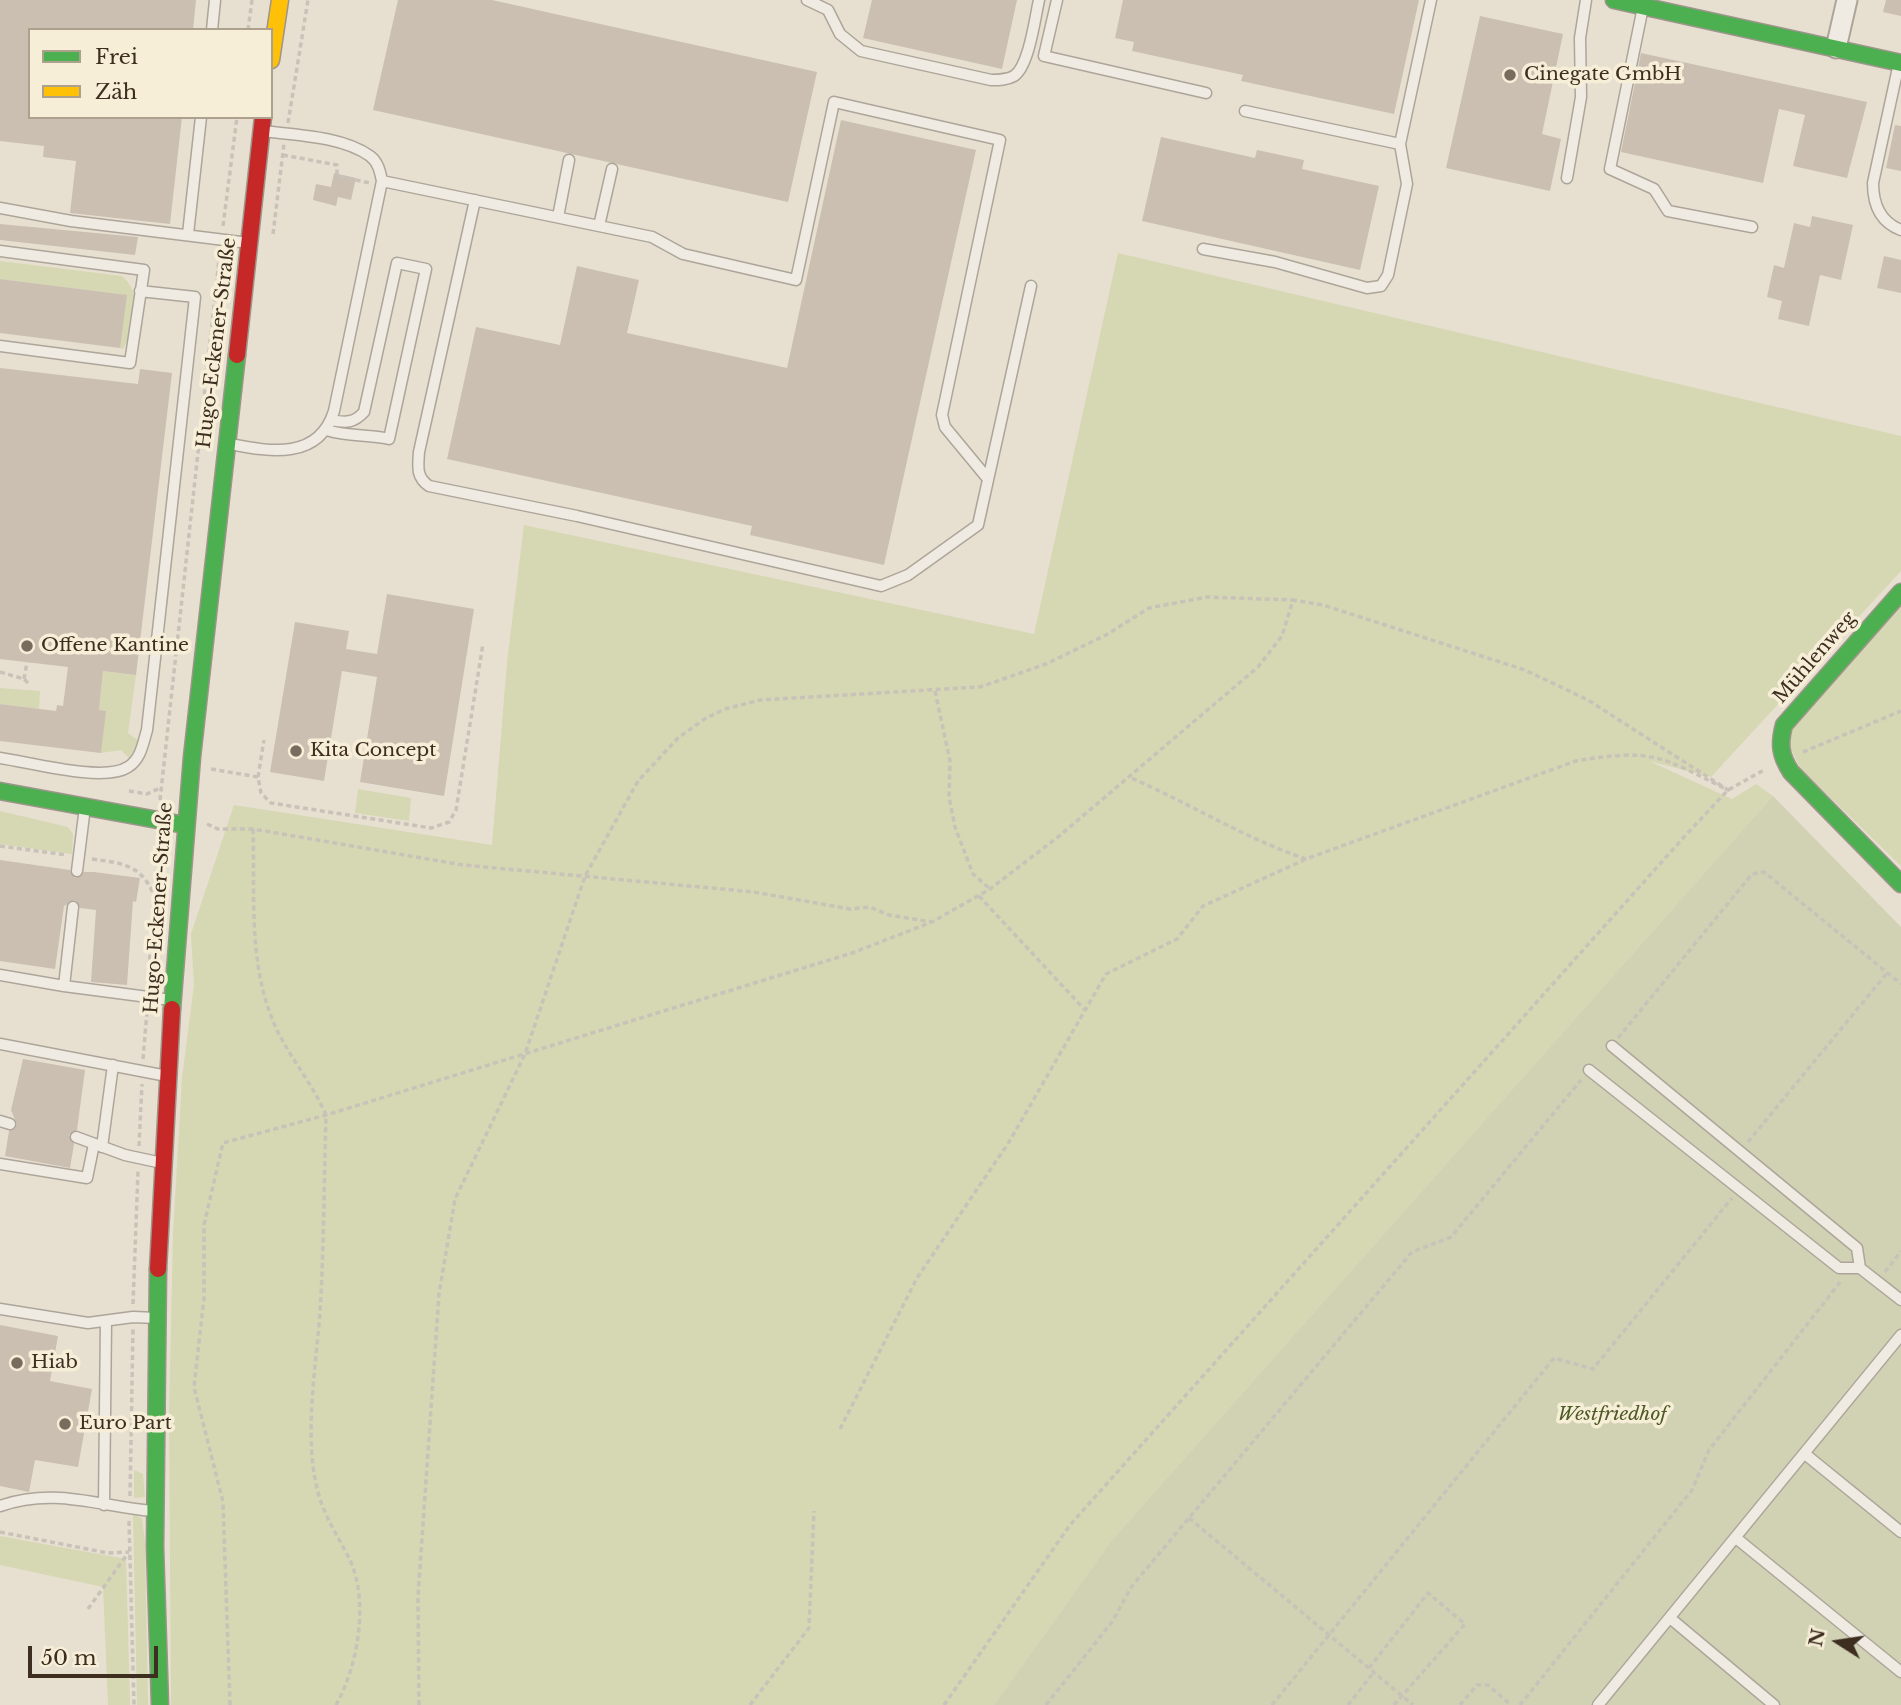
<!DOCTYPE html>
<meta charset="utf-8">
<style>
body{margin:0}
#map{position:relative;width:1901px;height:1705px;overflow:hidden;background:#e7e0d1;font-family:"Libre Baskerville",serif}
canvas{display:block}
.legend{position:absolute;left:28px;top:28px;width:245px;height:91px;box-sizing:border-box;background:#f7eed8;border:2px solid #ada18e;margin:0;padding:9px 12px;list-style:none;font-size:21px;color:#3d2e20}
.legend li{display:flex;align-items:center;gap:14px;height:35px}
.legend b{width:35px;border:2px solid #ada18e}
.north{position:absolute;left:1803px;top:1607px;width:70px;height:70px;-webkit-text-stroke:5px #f7eed8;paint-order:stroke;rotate:282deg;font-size:19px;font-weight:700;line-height:28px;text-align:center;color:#3d2e20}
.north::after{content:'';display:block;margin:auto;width:24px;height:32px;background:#3d2e20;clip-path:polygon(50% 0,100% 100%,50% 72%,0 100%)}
.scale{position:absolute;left:28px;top:1646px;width:130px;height:32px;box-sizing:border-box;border:4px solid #3d2e20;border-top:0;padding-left:9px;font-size:21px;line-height:24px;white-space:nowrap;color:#3d2e20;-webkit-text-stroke:5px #f7eed8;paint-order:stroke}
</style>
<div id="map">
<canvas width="1901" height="1705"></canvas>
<ul class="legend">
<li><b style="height:9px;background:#4caf50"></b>Frei</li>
<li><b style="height:9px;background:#ffc107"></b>Zäh</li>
</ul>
<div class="north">N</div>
<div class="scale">50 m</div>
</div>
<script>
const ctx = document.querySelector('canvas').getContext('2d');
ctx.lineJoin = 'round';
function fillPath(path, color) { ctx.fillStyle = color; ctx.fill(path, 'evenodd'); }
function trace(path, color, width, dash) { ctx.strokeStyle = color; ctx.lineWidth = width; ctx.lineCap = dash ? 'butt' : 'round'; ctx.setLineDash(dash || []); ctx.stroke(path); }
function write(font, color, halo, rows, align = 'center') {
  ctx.font = font + ' "Libre Baskerville",serif'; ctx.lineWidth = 7; ctx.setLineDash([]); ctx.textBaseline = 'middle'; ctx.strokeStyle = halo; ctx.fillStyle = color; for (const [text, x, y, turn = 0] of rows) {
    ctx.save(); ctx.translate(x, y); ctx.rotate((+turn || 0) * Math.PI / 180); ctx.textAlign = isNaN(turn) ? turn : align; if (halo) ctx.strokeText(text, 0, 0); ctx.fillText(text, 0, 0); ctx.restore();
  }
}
fillPath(new Path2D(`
 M1118,253L1901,436V571L1711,777L1649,761L1732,799L1756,784L1773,796L1112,1540L994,1705H171L169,1415L173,1234L182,1078L194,985L191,934L234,805L492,845L507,662L524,525L1034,634Z
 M0,261L122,276C144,295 136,327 123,349L119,348L126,295L0,279Z
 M1901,603V866L1800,768L1789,745L1794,724Z
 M103,671L136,675L128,733L139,741L129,758L121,750L101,753L99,710Z
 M0,688L40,691L39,709L0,704Z
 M358,789L411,798L409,821L355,813Z
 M0,811L68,827L73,834L72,854L0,844Z
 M134,1470L143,1474L145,1497L134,1498Z
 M133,1514L142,1518L145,1542L148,1705H137Z
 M0,1536L126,1559L130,1705H108L103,1587L0,1565Z`), '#d6d7b3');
fillPath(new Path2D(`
 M1773,796L1901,927V1705H994L1112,1540Z`), '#d1d1b3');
fillPath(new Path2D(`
 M0,0H196L193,30H30V117H182L170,224L70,213L76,161L43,157L44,146L0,141Z
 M398,0H492L817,72L788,202L373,110Z
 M872,0H1017L1002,69L863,38Z
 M1123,0H1419L1394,114L1241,81L1243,75L1132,51L1134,42L1115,38Z
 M1886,0H1901V16L1883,12Z
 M1480,16L1563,34L1542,134L1561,139L1550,191L1446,168Z
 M1641,53L1867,102L1847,178L1793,166L1805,115L1779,109L1763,183L1621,152Z
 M841,120L976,150L884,565L750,535L752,526L447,459L476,327L560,345L577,266L639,280L627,333L787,368Z
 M1895,125L1901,126V171L1886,168Z
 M1161,137L1255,158L1257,150L1304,160L1302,169L1379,186L1360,270L1142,221Z
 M334,173L356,178L351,200L338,197L336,206L313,200L316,184L331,187Z
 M1812,216L1853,225L1841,280L1820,275L1809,326L1778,319L1782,301L1767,297L1774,265L1784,268L1794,223L1810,227Z
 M0,224L138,237L135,255L0,240Z
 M1884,256L1901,260V293L1877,288Z
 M0,279L127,295L120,348L0,333Z
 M0,368L138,384L140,369L172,373L136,675L103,671L99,710L106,711L101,753L0,741V704L56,711L57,705L63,706L68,667L0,659Z
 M387,594L474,609L444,796L360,782L377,677L342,671L324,781L270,772L295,622L349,631L346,649L377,654Z
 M0,860L70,870L75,878L84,872H94L140,878L136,902L133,901L127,985L91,982L96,910L80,908L75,900L64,906L55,969L0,961Z
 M23,1059L85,1070L77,1130L69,1135L74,1144L70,1168L5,1156L9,1131L17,1125L11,1110Z
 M0,1325L58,1336L50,1381L92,1389L78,1467L35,1460L29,1492L0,1486Z`), '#cbbfb2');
const lane = new Path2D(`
 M807,0L828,10L840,34L861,51L991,80C999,80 1007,80 1014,76C1029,66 1035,18 1039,0
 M1057,0L1044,56L1206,93
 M1643,7L1610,169L1654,189L1668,211L1752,227
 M212,30L215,0
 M1899,63L1873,183C1873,204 1880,222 1901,230
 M1245,111L1400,144L1431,0
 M1567,178L1581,97L1580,38L1586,0
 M382,181L652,237L683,254L796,280L834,102L1000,140L942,415L945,427L988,479
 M475,200L419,452C418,467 416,477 429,486L577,516L881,586L908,575L978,525L1031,286
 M0,208L71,221L249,243
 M558,217L569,160
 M599,226L612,169
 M188,234L201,117
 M1203,249L1275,262L1367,288L1381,286L1388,275L1407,184L1400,144
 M0,251L144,270L130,363L0,346
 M327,430C348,437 368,434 389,439L426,269L397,263L364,412C354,423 346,423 331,420
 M230,444C271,452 319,460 334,411L382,181C380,171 378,162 370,156C342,136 295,135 262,131
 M0,758C29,762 104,783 128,767C141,759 143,743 147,730L195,297L140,291
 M77,871L85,807
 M0,975L64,986L73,907
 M64,986L171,1000
 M0,1044L167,1076
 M1612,1046L1857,1248L1860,1268L1901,1300
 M1589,1070L1839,1268H1860
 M0,1121L10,1124
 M76,1137L125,1155L162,1163
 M102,1147L113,1065
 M0,1164L87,1178L94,1144
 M0,1309L88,1323L133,1317L157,1318
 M1805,1454L1901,1532
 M104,1505L106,1321
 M0,1506C55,1487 97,1506 152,1511
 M1736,1538L1901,1672
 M1670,1618L1774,1705
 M1598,1705L1901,1335`);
const street = new Path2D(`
 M1836,48L1847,0`);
const fast = new Path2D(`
 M1614,0L1901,63
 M1901,592L1784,725C1779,744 1780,755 1791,772L1901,884
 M0,791L185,825
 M172,1009L192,757L237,355
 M158,1269L155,1547L160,1705`);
const slow = new Path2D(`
 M271,60L280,0`);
const jam = new Path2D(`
 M237,355L263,117
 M158,1269L172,1009`);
trace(lane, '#ada599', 13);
trace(street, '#ada599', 23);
trace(fast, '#9c958a', 19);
trace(slow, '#9c958a', 19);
trace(jam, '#9c958a', 19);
trace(new Path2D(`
 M248,30L252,0
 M288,123L308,0
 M283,155L337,165V176L370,183
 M223,226L237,117
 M273,234L284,144
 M0,672L24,679L29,684
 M24,679L27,662
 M935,691L950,761L949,797L955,827L973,874L990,889
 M1803,752L1901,711
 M211,769L258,777L261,793L271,803L431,828L449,822L456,810L483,644
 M258,777L264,740
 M129,791L147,794L160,788
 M160,800L220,251
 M207,824L218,829H253L463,865L754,892L850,909L870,907L889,915L932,922
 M253,829C255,893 248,961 273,1021C287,1055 312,1082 326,1115C324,1181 324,1247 320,1312C316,1367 304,1435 317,1488C323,1515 338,1536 350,1560C369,1602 358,1666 336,1705
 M0,846L67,855
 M92,859C121,863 140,864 153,893
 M979,896L1084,1009
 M148,985L158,839
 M1618,1038L1752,874L1764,872L1901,984
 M143,1059L147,1011
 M1748,1142L1887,973
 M139,1146L142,1084
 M1885,1272L1901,1251
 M133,1304L138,1171
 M840,1429L917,1278L1009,1142L1106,974L1177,939L1203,906L1304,860
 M130,1496L133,1329
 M1189,1518L1413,1705
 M129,1521L134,1705
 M0,1532L108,1553L129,1552
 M88,1609L128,1553
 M1369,1668L1428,1593L1465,1624L1394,1705
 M230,1705L223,1502L194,1387L204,1298V1225L223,1143L326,1115L852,953L932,922L990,889L1058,837L1258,667L1282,636L1293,600L1323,605L1525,670L1588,700L1728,790C1660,756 1653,748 1576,761L1306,859C1244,838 1189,803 1129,777
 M419,1705L418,1596L439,1294L455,1199L525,1054L585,876L638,781L678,738L706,718L725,709L760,700L980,687L1046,664L1106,635L1149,608L1207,597L1293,600
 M750,1705L809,1628L814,1511
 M944,1705L1070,1525L1684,837L1728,790L1764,770
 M1046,1705L1112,1622L1132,1586L1412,1252L1451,1237L1581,1080
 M1272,1705L1554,1358L1593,1369L1732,1198
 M1348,1705L1374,1672
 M1460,1705L1477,1685H1488L1511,1705
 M1520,1705L1692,1490L1709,1450L1841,1281`), '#c8c2b9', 3.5, [5, 3.5]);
trace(lane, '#efebe3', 10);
trace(street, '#efebe3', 19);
trace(fast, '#4caf50', 16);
trace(slow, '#ffc107', 16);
trace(jam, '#c62828', 16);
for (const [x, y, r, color] of [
 [1510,75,7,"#786c5e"],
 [27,646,7,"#786c5e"],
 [296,751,7,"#786c5e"],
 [17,1363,7,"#786c5e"],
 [65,1424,7,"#786c5e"]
]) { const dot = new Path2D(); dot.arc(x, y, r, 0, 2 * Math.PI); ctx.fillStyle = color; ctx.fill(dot); trace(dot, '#f7eed8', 2.5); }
write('19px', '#3d2e20', '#f7eed8', [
 ["Cinegate GmbH",1524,75],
 ["Offene Kantine",41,646],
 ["Kita Concept",310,751],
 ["Hiab",31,1363],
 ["Euro Part",79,1424]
], 'left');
write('19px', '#3d2e20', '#f7eed8', [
 ["Hugo-Eckener-Straße",217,343,-83],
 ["Mühlenweg",1815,658,-49],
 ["Hugo-Eckener-Straße",159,908,-86]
]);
write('italic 19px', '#4d5a26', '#f7eed8', [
 ["Westfriedhof",1612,1415]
]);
</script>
